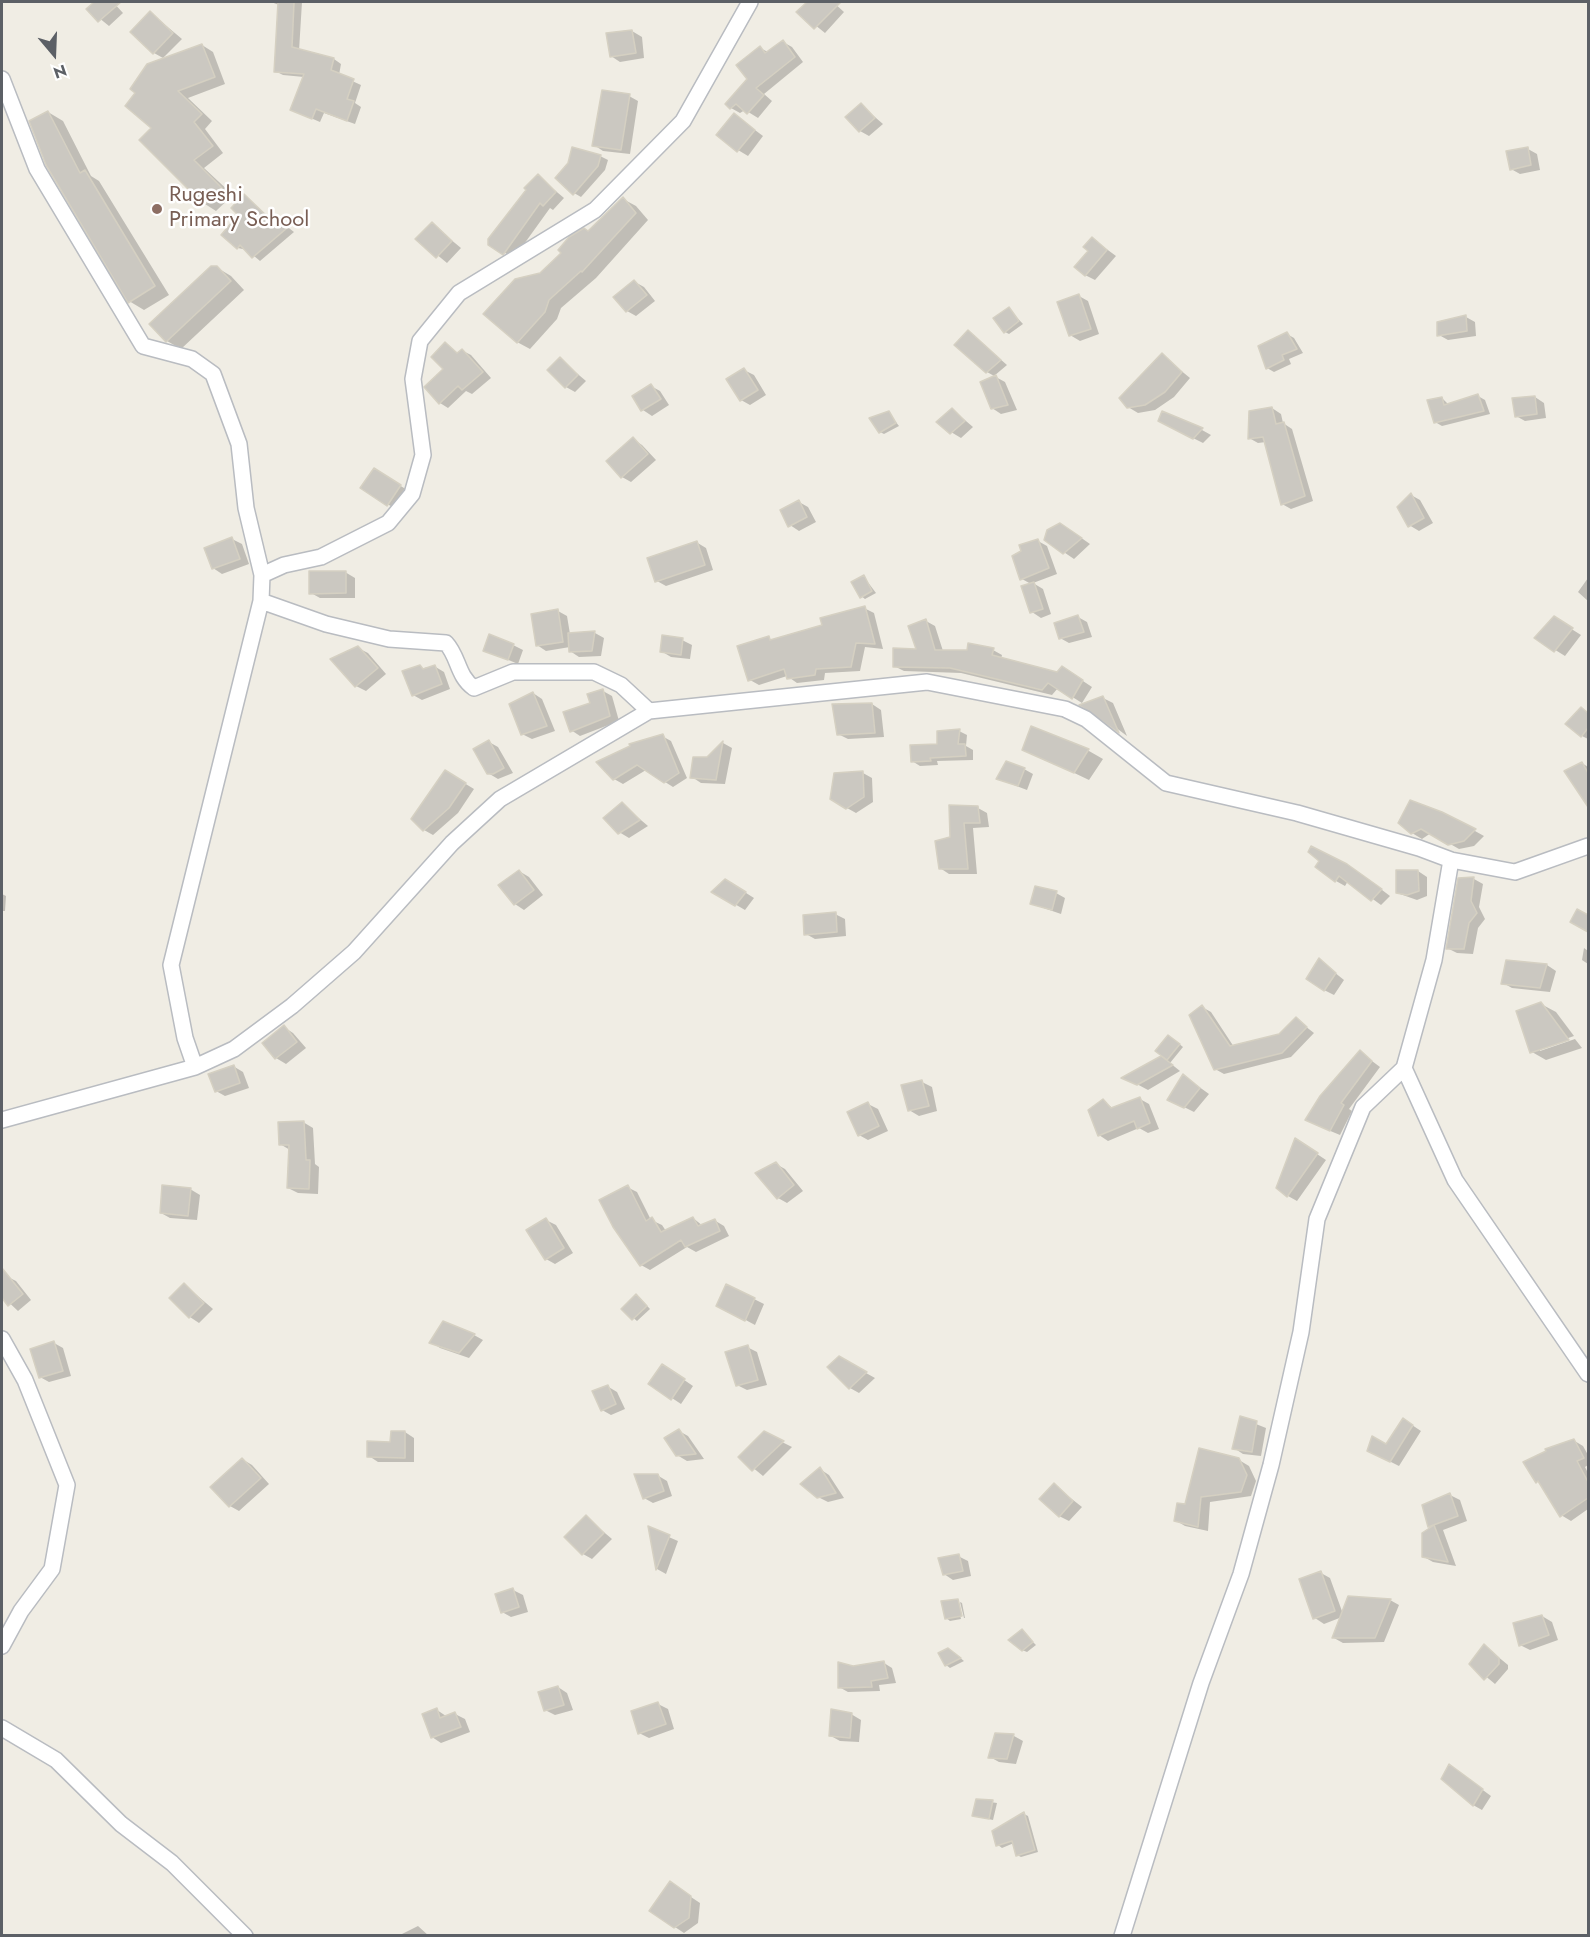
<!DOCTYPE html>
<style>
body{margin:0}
#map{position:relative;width:1590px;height:1937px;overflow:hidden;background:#f0ede4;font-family:Jost,sans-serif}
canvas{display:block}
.frame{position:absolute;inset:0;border:3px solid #5c6066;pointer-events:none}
.north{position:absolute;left:24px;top:24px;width:60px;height:60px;-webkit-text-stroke:4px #fff;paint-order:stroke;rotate:161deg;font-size:16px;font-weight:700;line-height:24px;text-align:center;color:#5c6066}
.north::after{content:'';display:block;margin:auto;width:21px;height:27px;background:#5c6066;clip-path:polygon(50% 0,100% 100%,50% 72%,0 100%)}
</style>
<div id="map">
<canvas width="1590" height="1937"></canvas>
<div class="frame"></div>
<div class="north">N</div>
</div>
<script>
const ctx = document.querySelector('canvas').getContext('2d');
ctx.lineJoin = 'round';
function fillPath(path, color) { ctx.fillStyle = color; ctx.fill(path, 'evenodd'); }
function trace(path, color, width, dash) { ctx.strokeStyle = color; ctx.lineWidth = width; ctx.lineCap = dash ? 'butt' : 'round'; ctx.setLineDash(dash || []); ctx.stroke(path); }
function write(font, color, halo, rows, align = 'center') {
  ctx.font = font + ' Jost,sans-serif'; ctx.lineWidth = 5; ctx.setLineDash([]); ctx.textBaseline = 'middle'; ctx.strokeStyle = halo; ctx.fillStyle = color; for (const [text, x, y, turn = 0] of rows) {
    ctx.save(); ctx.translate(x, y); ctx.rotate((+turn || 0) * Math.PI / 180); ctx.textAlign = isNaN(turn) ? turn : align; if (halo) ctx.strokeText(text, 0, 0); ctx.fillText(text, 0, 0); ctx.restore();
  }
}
fillPath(new Path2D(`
 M96,2H113L123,13L109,26L88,9Z
 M271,2H302L299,51L334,59L341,64L339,75L361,85L355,103L361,107L355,124L324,113L320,122L299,113L304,77L283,75L275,71L279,5Z
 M809,2H833L844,12L825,33L799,12Z
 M151,13L182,39L163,58L154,53Z
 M632,31L642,37L644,58L620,62L611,56Z
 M783,42L792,47L803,62L764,94L772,101L758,118L745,110L740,113L731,108L748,79L760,48L768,52Z
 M202,45L213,52L225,84L188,98L212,121L205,129L223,153L204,168L233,195L216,211L205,204L141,140L153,128Z
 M629,96L638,101L630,154L603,151L594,145Z
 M861,105L883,124L869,136L860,131Z
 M48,112L63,121L91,176L99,181L169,295L144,310L129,301Z
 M735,115L763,136L748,156L738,150Z
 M1528,149L1537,154L1540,170L1520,174L1511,169Z
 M600,156L608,160L605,170L581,197L574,193Z
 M538,176L564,198L553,210L550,208L514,258L489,244Z
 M244,196L273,221L276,218L294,232L260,261L247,250L238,248L240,215Z
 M623,199L636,206L648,220L596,278L561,308L557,319L530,349L517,342L589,232Z
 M432,224L461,248L447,263L418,239Z
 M1093,239L1116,256L1095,280L1085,275Z
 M216,267L231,276L244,290L181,349L167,341Z
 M635,282L644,287L655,301L636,316L627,311Z
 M1079,296L1088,301L1099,334L1080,341L1070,335Z
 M1009,309L1023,324L1009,334L1005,332Z
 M1466,317L1475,322L1476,336L1448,340L1439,335Z
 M968,331L1007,365L994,376L1005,382L1017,410L1001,414L992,408L996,377L987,372Z
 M1287,334L1294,338L1303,353L1289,359L1291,364L1274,372L1267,368Z
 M446,344L459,354L463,351L471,355L491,378L472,394L466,391L448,408L440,403Z
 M1162,355L1190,378L1174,397L1155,410L1138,413L1128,407Z
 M560,359L586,381L575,392L566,387Z
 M744,370L754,375L766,395L750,405L741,400Z
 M651,386L660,391L669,405L652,416L643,410L634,396Z
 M1478,396L1485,400L1490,414L1442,426L1435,422L1442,398L1449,405Z
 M1535,397L1544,403L1546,418L1525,421L1516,416Z
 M1272,408L1281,414L1283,423L1292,429L1313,501L1291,509L1282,504L1266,442L1258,443L1249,438Z
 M952,409L973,427L961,438L951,432Z
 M889,413L899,426L884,434L880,432Z
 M1163,413L1202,430L1211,435L1203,443L1169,426Z
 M633,439L642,445L656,460L631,482L622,477Z
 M374,470L409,491L397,510L362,488Z
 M1411,495L1420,500L1433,523L1419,531L1409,525Z
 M799,502L808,507L816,522L799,531L790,525Z
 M1070,530L1090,544L1074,559L1046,540Z
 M232,539L242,544L249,564L222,574L213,568Z
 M1038,541L1047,546L1057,574L1033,583L1043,589L1051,614L1041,618L1032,612L1031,584L1022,579Z
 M696,542L706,548L713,570L666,586L657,581Z
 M345,572L355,578V598H320L311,593Z
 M864,577L876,593L865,599L861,596Z
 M1588,578V601L1578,592Z
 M864,608L874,613L883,649L865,647L860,671L825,673L824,680L797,683L787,676L759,685L750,680L769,638L774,641L824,626Z
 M558,611L567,616L570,634L595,633L604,638L601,656L579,657L570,651V647L546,651L537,645Z
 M1078,617L1087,622L1092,637L1069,643L1060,638Z
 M1554,618L1581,635L1565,656L1536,638Z
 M926,621L935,626L943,651L993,650L1002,655L1001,659L1058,673H1071L1092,687L1082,703L1058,688L1052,695L961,673L904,671L894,666L918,651Z
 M682,640L692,645L690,659L671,657L661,651Z
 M513,645L523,650L518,664L485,650Z
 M358,648L368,653L386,674L366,691L356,686L333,659Z
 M434,666L444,672L450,689L422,700L413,695L404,672Z
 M603,691L612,696L619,721L580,736L571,730Z
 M533,693L542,699L555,731L532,739L522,734Z
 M1103,698L1113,703L1127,736L1095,712Z
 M872,704L881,710L884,737L848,739L838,734Z
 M1581,708L1588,713V739L1582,736Z
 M1032,728L1089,751L1103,759L1089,780L1024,749Z
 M959,731L967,735L966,746L973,750V760L937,761L938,765L920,766L912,761Z
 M662,736L671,741L687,778L673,787L646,770L623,784L614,779Z
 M489,742L498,747L513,773L498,779L488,773Z
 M723,743L732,748L725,784L701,783L692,777Z
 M1582,763L1588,767V798L1582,795Z
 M1024,769L1033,774L1027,790L998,779Z
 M446,772L474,789L458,813L433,835L424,830Z
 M863,773L872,778L873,802L856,813L847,808Z
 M622,804L648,826L629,838L619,832Z
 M951,807L978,808L987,813L989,827L973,828L977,874H949L940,868L952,838Z
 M1441,813L1475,831L1484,836L1474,846L1459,849L1431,833L1422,839L1412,833Z
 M1346,865L1357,871L1390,896L1381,905L1348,881L1345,886L1336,881Z
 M519,871L529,877L543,895L524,910L515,904Z
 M1418,871L1427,877V896L1417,900L1397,893Z
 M1474,879L1483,884L1479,907L1485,919L1478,928L1473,954L1457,953L1447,948Z
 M735,886L754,898L745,910L714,892Z
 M1056,893L1065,898L1061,914L1032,904Z
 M2,894L6,896L5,911H2Z
 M835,914L845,919L846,936L815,939L806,934Z
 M1584,948L1588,951V964L1582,960Z
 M1319,960L1344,980L1334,995L1324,990Z
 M1507,962L1547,965L1556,971L1550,992L1512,988L1503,983Z
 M1541,1004L1556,1012L1574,1036L1540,1048V1051L1575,1039L1582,1048L1546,1060L1532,1052Z
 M1202,1007L1211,1012L1234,1047L1280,1035L1296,1019L1314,1033L1291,1057L1224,1074L1215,1069Z
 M284,1027L293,1033L306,1048L286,1064L276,1058L264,1043Z
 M1173,1039L1183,1047L1170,1063L1180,1071L1148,1090L1133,1082L1168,1062L1157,1051Z
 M1360,1052L1380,1067L1349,1109L1352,1111L1340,1135L1316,1125Z
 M233,1066L243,1072L249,1088L225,1096L216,1091Z
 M1184,1076L1209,1094L1194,1112L1178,1104Z
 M922,1082L932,1087L937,1111L919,1116L909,1110Z
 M1140,1099L1149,1104L1159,1129L1148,1133L1139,1128L1108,1141L1099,1135L1103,1101L1114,1109Z
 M868,1104L878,1109L888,1131L868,1140L859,1135Z
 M303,1122L313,1128L315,1164L319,1167L318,1194L298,1193L288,1188L290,1150L280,1144Z
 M1305,1146L1326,1160L1297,1201L1288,1196Z
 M776,1164L785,1169L803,1191L787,1203L778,1198Z
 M627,1187L637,1192L651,1220L662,1225L666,1231L693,1218L703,1226L714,1220L724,1226L729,1236L696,1252L687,1247L650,1270L641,1265Z
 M190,1189L200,1195L197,1220L170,1218L161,1213Z
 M546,1220L556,1225L573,1253L555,1264L546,1259Z
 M6,1276L16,1281L31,1300L18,1311L2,1296V1280Z
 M185,1285L213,1309L199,1323L190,1317Z
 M640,1298L650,1309L637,1321L623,1309Z
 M754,1299L764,1304L755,1325L727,1310Z
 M444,1323L474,1335L483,1340L469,1358L440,1348L431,1342Z
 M54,1343L63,1348L71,1376L49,1382L40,1377Z
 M747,1347L757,1352L767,1385L747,1390L737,1385Z
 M839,1358L875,1378L859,1393L850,1388Z
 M671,1371L693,1386L681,1404L672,1398Z
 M607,1386L617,1392L625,1409L611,1415L602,1410Z
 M1241,1418L1266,1428L1261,1456L1243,1454L1234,1448Z
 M1412,1425L1421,1431L1399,1466L1377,1455Z
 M679,1431L688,1436L704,1459L687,1461L677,1455Z
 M392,1432H405L414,1438V1462H378L369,1456L392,1443Z
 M764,1433L792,1447L763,1476L740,1457Z
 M1573,1440L1583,1446L1588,1455V1465L1585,1467L1588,1473V1509L1571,1521L1561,1515L1542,1484L1537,1481Z
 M242,1459L252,1465L269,1484L239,1511L230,1506Z
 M1239,1460L1249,1466L1256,1481L1251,1496L1210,1502L1208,1531L1185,1526L1175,1520L1186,1506Z
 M820,1469L829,1475L844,1498L828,1502L818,1497Z
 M657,1475L667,1481L672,1496L653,1503L644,1498Z
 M1054,1485L1082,1507L1069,1521L1059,1516Z
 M1450,1495L1460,1500L1467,1521L1443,1530L1456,1566L1433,1562L1424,1557L1432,1528L1429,1526Z
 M586,1517L612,1539L592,1559L583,1554Z
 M650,1529L678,1541L666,1574L657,1569Z
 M958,1556L968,1561L971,1576L953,1580L944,1574Z
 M1321,1573L1330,1578L1343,1614L1390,1600L1399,1605L1384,1642L1343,1643L1334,1638L1342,1617L1324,1624L1315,1618L1301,1579Z
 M513,1590L523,1595L528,1612L511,1617L502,1612Z
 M957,1601L961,1619L950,1621L946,1618Z
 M960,1602L962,1603L965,1618H964Z
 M1542,1616L1552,1622L1558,1640L1530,1650L1520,1645Z
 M1022,1631L1036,1645L1027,1652L1022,1650Z
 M1485,1646L1508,1665V1669L1495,1684L1471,1664Z
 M953,1652L964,1661L950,1668L946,1665Z
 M884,1663L892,1668L896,1683L879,1685L880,1691L848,1692L839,1687L853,1668Z
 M558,1687L567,1693L573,1710L555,1715L545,1710Z
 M658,1704L668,1709L674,1729L649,1738L639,1733Z
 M437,1710L446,1716L455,1714L465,1719L470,1732L441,1743L432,1737Z
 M851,1714L861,1720L859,1742L840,1741L831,1736Z
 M996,1735L1014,1736L1023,1741L1016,1764L999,1762L990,1757Z
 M1450,1766L1491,1796L1482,1810L1473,1805Z
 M977,1800L997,1803L993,1820L974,1816Z
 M1024,1814L1028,1816L1038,1852L1021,1857L1017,1855L1014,1843L1002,1848L998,1845Z
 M679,1889L700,1903L698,1923L684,1933L675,1927Z
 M418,1926L429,1936H398Z`), '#0003');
const building = new Path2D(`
 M94,2H121L98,22L86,9Z
 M278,2H294L292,47L334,58L331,70L354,79L347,99L354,101L347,121L316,109L312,119L290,110L304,74L274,72Z
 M807,2H841L814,29L796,12Z
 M150,11L173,33L153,54L130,32Z
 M632,30L636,53L610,57L606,33Z
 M783,40L795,57L756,88L764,95L747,114L736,104L730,109L725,104L747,79L736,65L760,46L765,53Z
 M202,44L215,77L178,91L202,114L194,122L213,146L194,160L222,188L204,205L139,140L151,128L125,106L135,93L130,89L147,64Z
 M602,90L630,94L621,150L592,146Z
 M861,103L875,118L859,132L845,117Z
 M48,111L80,173L85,170L155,286L128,303L46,165L29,121Z
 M734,113L755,130L737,152L716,135Z
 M572,147L601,155L598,166L573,195L555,178L568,163Z
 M1528,147L1531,165L1510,170L1506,151Z
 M538,174L556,192L543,206L540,203L503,255L488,245V239L526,190L524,188Z
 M244,194L271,220L276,216L287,228L252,258L240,245L237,249L221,235L238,215L231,208Z
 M623,197L636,213L582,272L581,271L549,300L545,312L517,343L483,314L515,279L540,273L561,253L558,250L569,237L584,228L588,231Z
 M432,222L452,241L436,258L415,239Z
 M1092,237L1107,250L1085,276L1074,267L1088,251L1083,247Z
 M211,266H217L231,281L166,342L149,324Z
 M634,280L647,295L626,312L613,297Z
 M1079,294L1091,329L1069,336L1057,302Z
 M1009,307L1019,321L1004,333L993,318Z
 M1466,315L1467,331L1437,336V322Z
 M968,330L1001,360L986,373L954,345Z
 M1287,332L1297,349L1282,355L1284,360L1266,369L1258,346Z
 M445,342L457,353L462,349L483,372L462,390L458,386L439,404L424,387L443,369L431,357Z
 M1162,353L1182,372L1165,392L1145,405L1127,408L1119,398Z
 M560,357L578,375L565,388L547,370Z
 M744,368L758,390L740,401L726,379Z
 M996,375L1008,405L991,409L980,382Z
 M651,384L661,399L641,411L632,396Z
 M1478,394L1484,411L1434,423L1427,400L1442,397L1444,405Z
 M1535,396L1537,414L1515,417L1512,398Z
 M1272,407L1276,424L1284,422L1305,496L1281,505L1263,437L1248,439L1249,411Z
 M952,408L965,421L950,434L936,422Z
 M889,411L896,423L879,433L869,418Z
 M1162,411L1203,428L1193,439L1158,421Z
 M633,437L648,454L621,478L606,461Z
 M374,468L401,485L387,506L360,488Z
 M1411,493L1424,518L1408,527L1397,507Z
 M799,500L807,517L788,527L780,510Z
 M1060,523L1082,538L1063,554L1044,540L1047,530Z
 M232,537L240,559L212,569L204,548Z
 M1038,539L1049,568L1020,580L1012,556L1021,551L1019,545Z
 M697,541L705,565L655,582L647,558Z
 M309,571H346V593L309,594Z
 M864,575L872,591L860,598L851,582Z
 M1034,582L1043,609L1030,613L1021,586Z
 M865,606L875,644L856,643L851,667L816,669L815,675L787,679L784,669L748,681L737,646L769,636L770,640L822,625L820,618Z
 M558,609L563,642L536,646L531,614Z
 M1078,615L1084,632L1059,639L1054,623Z
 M1554,616L1573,628L1554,652L1534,638Z
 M926,619L935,650H967L968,643L994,648L992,655L1057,672L1062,666L1083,680L1072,699L1048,683L1042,690L950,668L893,667V648L916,649L908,626Z
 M595,631L592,651L569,652L568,633Z
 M489,634L514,644L508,660L483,651Z
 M662,635L683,638L681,655L660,652Z
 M358,646L378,668L355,687L330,659Z
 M420,665L423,669L435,665L442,684L412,696L402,671Z
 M603,689L610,716L570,732L563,712L590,703L587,694Z
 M533,692L547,726L521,735L509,704Z
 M1103,696L1119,733L1079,705Z
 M872,703L875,733L837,735L832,704Z
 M1581,707L1588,713V728L1581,737L1565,724Z
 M1031,726L1089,749L1074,773L1022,750Z
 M960,729L958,744H965L966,756L930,758L931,761L911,762L910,745L937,744V731Z
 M663,734L679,773L664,783L637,765L613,780L596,762L630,746L629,744Z
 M489,740L504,768L493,774H487L473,749Z
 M723,741L716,780L690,778L693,757H707Z
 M1006,761L1025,768L1018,786L996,779Z
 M1582,762L1588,773V807L1564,771Z
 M445,770L466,783L449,808L423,831L411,819Z
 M863,771L864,797L846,809L830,799L834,773Z
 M1410,800L1442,812L1476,829L1464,841L1448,845L1421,829L1411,834L1398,823Z
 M622,802L640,820L618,834L603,818Z
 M949,805L978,806L980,823H964L968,869H939L935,841L950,837Z
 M1311,846L1347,864L1382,889L1371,901L1339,876L1335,882L1315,867L1319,861L1308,852Z
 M519,870L534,890L514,905L498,885Z
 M1396,870H1418L1419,891L1407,895L1396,893Z
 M1474,877L1471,901L1477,913L1469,923L1464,949H1446L1458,878Z
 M725,879L746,892L735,906L711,892Z
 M1035,886L1057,891L1052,910L1030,904Z
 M1577,909L1588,915V932L1570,922Z
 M836,912L837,932L804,935L803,915Z
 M1319,958L1336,973L1324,991L1306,979Z
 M1506,960L1547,964L1540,988L1501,984Z
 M1541,1002L1569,1040L1530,1053L1516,1011Z
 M1202,1005L1230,1046L1279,1034L1296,1017L1307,1027L1282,1053L1214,1070L1189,1015Z
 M284,1025L297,1042L275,1059L262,1043Z
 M1168,1035L1180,1044L1167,1060L1155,1051Z
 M1360,1050L1372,1061L1341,1103L1344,1105L1330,1131L1305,1120L1320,1096Z
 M1161,1056L1173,1065L1137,1085L1121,1078Z
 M234,1065L240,1083L215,1092L208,1074Z
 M1183,1074L1200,1088L1184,1108L1167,1100Z
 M922,1080L929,1106L908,1111L901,1085Z
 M1140,1097L1150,1123L1137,1129L1134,1121L1098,1136L1088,1110L1103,1099L1111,1108Z
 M868,1102L879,1126L858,1136L847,1112Z
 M304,1121L306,1160H310L309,1189L287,1188L289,1145H279L278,1122Z
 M1295,1138L1318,1153L1287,1197L1276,1188Z
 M776,1162L794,1185L777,1199L755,1173Z
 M162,1185L191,1188L188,1216L160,1213Z
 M628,1185L646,1221L652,1217L661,1232L693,1217L698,1226L715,1219L720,1231L685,1247L681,1240L640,1266L613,1227L599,1200Z
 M546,1218L564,1248L545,1260L526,1230Z
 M2,1268L23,1294L8,1306L2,1298Z
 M184,1283L204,1303L189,1318L169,1298Z
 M726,1284L755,1298L745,1321L716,1306Z
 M636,1294L647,1306L632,1320L621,1309Z
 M443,1321L475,1334L459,1353L429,1343Z
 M54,1341L63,1371L39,1378L30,1349Z
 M748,1345L758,1380L736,1386L725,1352Z
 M839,1356L867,1372L849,1389L827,1367Z
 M662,1364L685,1379L671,1400L648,1384Z
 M608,1385L616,1404L601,1411L592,1391Z
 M1240,1416L1257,1421L1252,1452L1232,1449Z
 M1403,1418L1413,1425L1390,1462L1367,1451L1372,1436L1386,1444Z
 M679,1429L696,1454L676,1456L664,1438Z
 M391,1431H405V1458L367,1457V1441L390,1442Z
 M764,1431L784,1441L752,1471L738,1457Z
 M1574,1439L1584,1458L1577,1461L1588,1482V1498L1560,1517L1538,1481L1536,1483L1523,1462L1546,1451L1545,1449Z
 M1199,1448L1239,1458L1247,1475L1241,1492L1201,1497L1198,1527L1174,1521L1177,1503L1185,1504Z
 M242,1458L261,1478L229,1507L210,1487Z
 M820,1467L836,1493L817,1498L800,1484Z
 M634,1474H658L664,1491L643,1499Z
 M1054,1483L1073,1501L1059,1517L1039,1499Z
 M1450,1493L1458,1516L1428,1527L1422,1505Z
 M586,1515L604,1533L582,1555L564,1537Z
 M1434,1525L1448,1562L1422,1557V1533Z
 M648,1526L670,1535L656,1570Z
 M959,1554L963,1571L943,1575L938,1558Z
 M1321,1571L1335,1611L1313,1619L1299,1579Z
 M513,1588L519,1607L501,1613L495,1594Z
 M1348,1596L1391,1599L1375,1638H1332Z
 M958,1599L962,1616L945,1619L941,1601Z
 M1542,1615L1549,1635L1519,1646L1513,1623Z
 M1022,1629L1033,1642L1022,1651L1008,1640Z
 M1484,1644L1499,1658V1664L1484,1680L1469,1664Z
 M948,1648L961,1658L945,1666L938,1653Z
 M884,1661L888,1678L871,1681L872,1687L838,1688V1662L853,1666Z
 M558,1686L564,1705L544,1711L538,1692Z
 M658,1702L666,1724L638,1734L631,1711Z
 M437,1708L440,1718L455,1712L461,1727L431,1738L422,1714Z
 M831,1709L852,1713L850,1738L829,1736Z
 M995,1733L1014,1734L1007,1759L988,1758Z
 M1449,1764L1483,1789L1473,1806L1441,1779Z
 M976,1799L993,1800L989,1819L972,1816Z
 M1024,1812L1035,1850L1016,1856L1012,1841L996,1846L992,1831Z
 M670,1881L691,1896L689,1918L674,1928L649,1911Z`);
fillPath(building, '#cbc8c1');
trace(building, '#d5d0c2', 1.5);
const minor = new Path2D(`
 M2,79L37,169L143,346L192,359L213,374L239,444L246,508L262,575L261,601L171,965L185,1038L195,1067
 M262,575L284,565L321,557L388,523L412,494L423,455L413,379L420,341L459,293L595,210L683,121L750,2
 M261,601L326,624L389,639L446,643C459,657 457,676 474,688L513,672H594L621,685L649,711
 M1451,860L1434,960L1404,1068L1455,1180L1588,1374
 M2,1120L195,1067L234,1049L292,1006L354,952L452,843L500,799L649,711L927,682L1065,709L1086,719L1166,783L1297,813L1419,848L1451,860L1515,872L1588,846
 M2,1339L25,1380L67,1485L52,1569L21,1611L2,1646
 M2,1728L56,1760L121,1824L172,1863L245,1936
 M1122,1936L1201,1683L1241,1574L1271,1465L1301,1332L1317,1219L1363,1107L1404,1068`);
trace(minor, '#b9bcc1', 18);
trace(minor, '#fff', 15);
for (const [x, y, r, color] of [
 [157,209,6,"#8d6e63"]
]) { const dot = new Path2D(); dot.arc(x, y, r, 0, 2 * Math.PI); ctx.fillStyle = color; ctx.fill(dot); trace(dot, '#fff', 2); }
write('22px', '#785e54', '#fff', [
 ["Rugeshi",169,196],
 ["Primary School",169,221]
], 'left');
</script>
